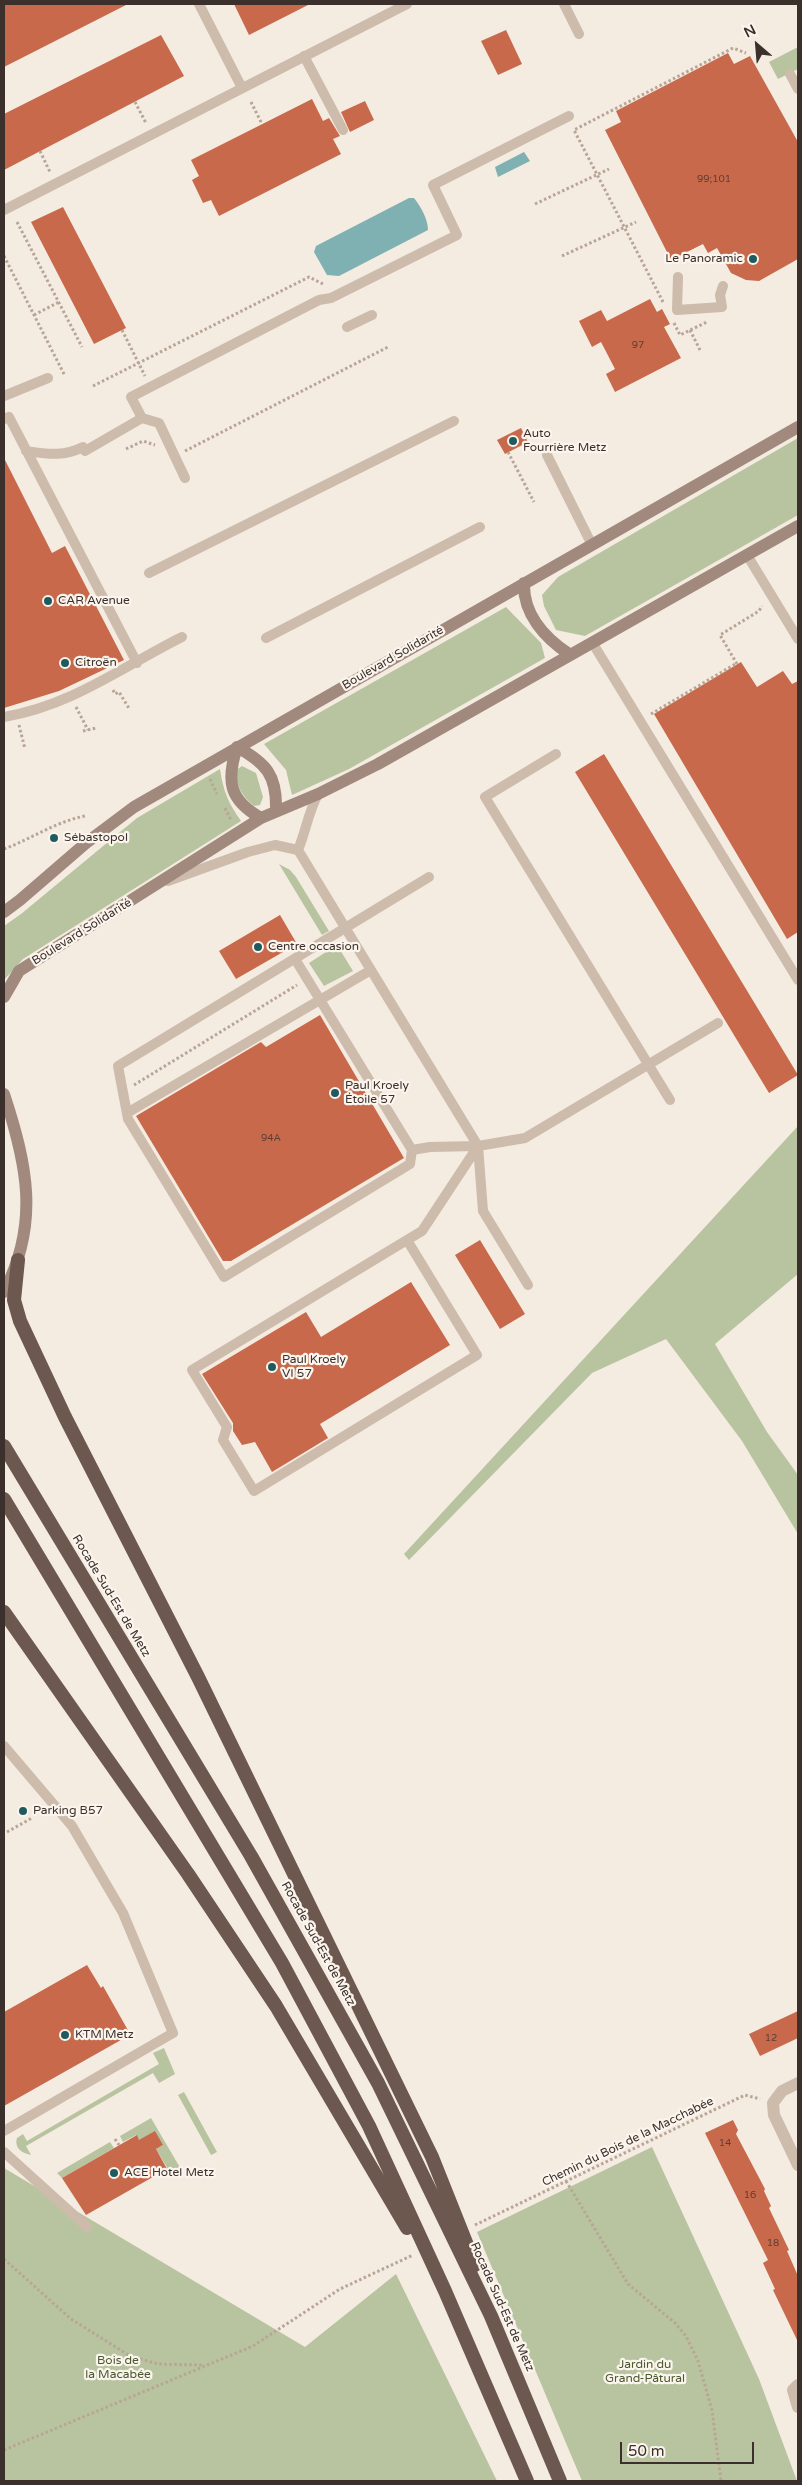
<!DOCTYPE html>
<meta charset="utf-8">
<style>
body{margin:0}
#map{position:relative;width:802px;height:2485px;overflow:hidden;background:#f4ebe1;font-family:"Varela Round",sans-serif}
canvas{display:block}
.frame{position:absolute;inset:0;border:5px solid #3b302b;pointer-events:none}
.north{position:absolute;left:732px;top:20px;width:50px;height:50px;-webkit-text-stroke:4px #fbf5ee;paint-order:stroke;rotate:333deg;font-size:14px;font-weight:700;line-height:20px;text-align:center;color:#3b302b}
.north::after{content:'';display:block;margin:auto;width:18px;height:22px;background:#3b302b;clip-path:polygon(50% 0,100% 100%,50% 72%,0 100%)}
.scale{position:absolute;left:620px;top:2442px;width:134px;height:22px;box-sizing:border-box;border:2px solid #3b302b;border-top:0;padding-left:6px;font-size:15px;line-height:18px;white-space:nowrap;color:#3b302b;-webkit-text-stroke:4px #fbf5ee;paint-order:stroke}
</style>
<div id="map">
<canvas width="802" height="2485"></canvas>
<div class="frame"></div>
<div class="north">N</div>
<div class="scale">50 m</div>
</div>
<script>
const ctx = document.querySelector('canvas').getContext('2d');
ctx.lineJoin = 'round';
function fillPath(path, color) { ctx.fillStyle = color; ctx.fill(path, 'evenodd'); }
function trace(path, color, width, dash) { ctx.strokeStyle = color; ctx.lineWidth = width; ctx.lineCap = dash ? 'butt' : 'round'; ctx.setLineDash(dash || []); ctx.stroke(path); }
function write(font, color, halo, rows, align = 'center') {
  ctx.font = font + ' "Varela Round",sans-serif'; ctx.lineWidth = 4.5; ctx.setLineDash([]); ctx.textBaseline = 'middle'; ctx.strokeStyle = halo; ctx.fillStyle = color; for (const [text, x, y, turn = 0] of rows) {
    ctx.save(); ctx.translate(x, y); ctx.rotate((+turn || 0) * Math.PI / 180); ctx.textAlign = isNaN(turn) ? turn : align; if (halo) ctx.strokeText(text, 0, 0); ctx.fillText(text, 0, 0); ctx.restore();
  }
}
fillPath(new Path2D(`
 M798,47V69L778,79L769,62Z
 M798,438V515L585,636L556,630L544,606L542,595L558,577Z
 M506,607L541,643L545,658L349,769L292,795L286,770L264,744Z
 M242,766L256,773L263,797L260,805L254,806C242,796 237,787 235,771Z
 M220,769C223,791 229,804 241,821L23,959L4,980V926L21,914L137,818Z
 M279,864L290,870L296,877L329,931L322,935Z
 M337,945L353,971L324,986L309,963Z
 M798,1126V1274L715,1344L767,1432L798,1475V1534L742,1441L666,1339L592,1373L409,1560L404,1554Z
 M164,2048L175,2074L159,2083L153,2073L26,2146L31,2155C22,2153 14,2148 17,2138L23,2134L27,2141L159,2064L153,2053Z
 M184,2092L217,2152L211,2155L178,2095Z
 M151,2118L182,2171L172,2176L156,2149L163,2145L139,2140L136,2135L123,2142L120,2136Z
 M110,2142L114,2148L62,2178L57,2173Z
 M652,2147L759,2379L797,2481H582L477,2232Z
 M4,2168L305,2347L396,2274L497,2481H4Z`), '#b8c4a0');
fillPath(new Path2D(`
 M524,152L530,161L498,177L495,167Z
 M409,198H414C421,207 428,219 428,230L339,276L327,275L314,252L316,246Z`), '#7fb0b2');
fillPath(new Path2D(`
 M4,4H128L4,67Z
 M234,4H310L249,35Z
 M506,30L522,64L498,75L481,41Z
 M161,35L184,76L4,170V114Z
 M728,53L734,64L750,56L798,142V259L759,281L746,280L731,273L717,248L708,253L703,244L671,260L605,130L621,122L616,111Z
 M312,99L323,121L329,118L340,136L333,139L341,154L219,216L211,200L203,203L192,180L199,176L191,160Z
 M365,101L374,120L350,132L341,112Z
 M63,207L126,328L94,344L31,222Z
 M650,299L657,312L662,309L670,324L664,327L681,358L615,392L606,374L615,369L601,342L592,347L579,321L601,310L607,321Z
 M521,428L528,442L505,454L497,440Z
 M4,458L52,553L65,546L124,660L59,691L4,708Z
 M741,662L757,687L783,671L792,684L798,681V932L787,939L654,714Z
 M604,754L798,1075L769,1093L575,772Z
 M280,915L297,944L236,979L219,951Z
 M320,1015L404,1158L231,1261H223L136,1116L261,1042L266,1047Z
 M480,1240L525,1314L500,1329L455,1255Z
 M411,1282L450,1345L320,1424L328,1438L272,1472L255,1442L242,1445L233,1431V1423L202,1374L306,1312L321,1337Z
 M87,1965L101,1988L103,1986L129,2032L127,2034L128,2036L4,2106V2012Z
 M798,2011V2038L760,2056L749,2034Z
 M733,2120L738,2130L736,2134L765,2189L764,2191L771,2206L769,2208L789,2250L787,2251L798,2276V2342L773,2290L775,2289L763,2263L768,2260L705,2133Z
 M155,2131L163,2145L156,2149L167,2169L86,2215L62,2178L137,2135L139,2140Z`), '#c8694b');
trace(new Path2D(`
 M135,102L146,123
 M251,102L262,124
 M40,151L50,172
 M535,204L609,169
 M17,222L82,347
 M4,256L65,376
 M562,256L636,222
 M663,302L574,130L733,48L746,53
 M34,315L59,302
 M674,323L680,335L707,322
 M122,330L145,376
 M690,330L700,350
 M93,386L309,277L325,285
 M126,449L143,441L155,445
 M185,451L388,347
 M508,452L534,502
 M737,664L720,635L759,611L762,606
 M113,690L115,694L119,692L130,710
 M76,707L88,730
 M651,714L737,663
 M19,725L25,749
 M83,731L96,728
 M210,779L217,794
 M225,808L231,820
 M4,849C31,839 55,822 85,816
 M134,1085L297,985
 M7,1832L32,1818
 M115,2139L119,2145
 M566,2181L628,2284L675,2323L686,2336L698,2361L712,2410L721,2481
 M475,2225L745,2095L760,2099
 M4,2259L71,2319L130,2356L158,2364L202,2365
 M4,2450L253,2346L340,2289L413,2255`), '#b9a596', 3, [2.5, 2.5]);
trace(new Path2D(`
 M199,4L242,88
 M564,4L579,34
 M304,56L343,130
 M790,74L798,89
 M4,210L407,4
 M678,277L677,310L722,307L720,295L723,286
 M347,327L372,315
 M4,396L48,378
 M4,419L9,417L137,663
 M26,451C48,454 63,457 83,447
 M85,451L142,418
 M547,455L592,545
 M185,478L159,423L142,418L131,397L319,300L331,298L457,235L433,185L569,116
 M747,555L798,639
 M149,573L454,421
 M266,638L480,527
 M592,642L798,980
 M4,717C73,705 122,667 182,637
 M556,754L485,797L670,1100
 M298,850C306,831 308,813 318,794
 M168,881L248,852L275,845L298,850L478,1146L483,1211L528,1285
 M295,959L412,1150L410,1164L224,1277L128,1119L118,1066L429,877
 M127,1113L371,970
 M412,1150L430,1147L478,1146L525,1138L718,1023
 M407,1240L477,1355L254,1491L223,1440L227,1427L192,1370L407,1240L422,1231L478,1146
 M4,1746L72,1826L123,1913L173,2033L4,2131
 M4,2152L87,2227`), '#cdbbac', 10);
trace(new Path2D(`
 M798,2083L782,2091L773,2103L774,2115L798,2165
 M798,2385L793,2390L798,2407`), '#cdbbac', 12);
trace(new Path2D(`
 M524,583C523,614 545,638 569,654
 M237,747C226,781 229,800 261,818
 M237,747C266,763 277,775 276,810
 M4,912L20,900L86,843L134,807L798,427
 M4,997L19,971L261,818L318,794L378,764L798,526
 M4,1094C27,1164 40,1223 4,1292`), '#a18a7d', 12);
trace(new Path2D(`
 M18,1260L14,1300L20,1321L65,1417L198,1677L432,2157L475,2265
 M4,1446L251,1856L378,2083L491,2316L560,2481
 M4,1499L282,1963L369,2126L445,2291L527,2481
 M4,1612L188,1874L276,2006L407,2228`), '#6c584f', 14);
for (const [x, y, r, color] of [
 [753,259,5,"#1f5a5e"],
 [513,441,5,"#1f5a5e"],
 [48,601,5,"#1f5a5e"],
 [65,663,5,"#1f5a5e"],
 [54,838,5,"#1f5a5e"],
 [258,947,5,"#1f5a5e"],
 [335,1093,5,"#1f5a5e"],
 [272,1367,5,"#1f5a5e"],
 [23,1811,5,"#1f5a5e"],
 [65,2035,5,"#1f5a5e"],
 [114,2173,5,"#1f5a5e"]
]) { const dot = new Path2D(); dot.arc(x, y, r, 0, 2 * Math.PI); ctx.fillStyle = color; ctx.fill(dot); trace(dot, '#fbf5ee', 2); }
write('10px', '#5e3e33', null, [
 ["99;101",714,179],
 ["97",638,345],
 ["94A",271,1138],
 ["12",771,2038],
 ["14",725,2143],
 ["16",750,2195],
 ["18",773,2243]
]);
write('12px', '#3b302b', '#fbf5ee', [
 ["Le Panoramic",743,259,"right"],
 ["Auto",523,434],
 ["Fourrière Metz",523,448],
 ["CAR Avenue",58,601],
 ["Citroën",75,663],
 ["Sébastopol",64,838],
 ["Centre occasion",268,947],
 ["Paul Kroely",345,1086],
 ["Étoile 57",345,1100],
 ["Paul Kroely",282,1360],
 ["VI 57",282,1374],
 ["Parking B57",33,1811],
 ["KTM Metz",75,2035],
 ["ACE Hotel Metz",124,2173]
], 'left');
write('12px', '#3b302b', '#fbf5ee', [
 ["Boulevard Solidarité",393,658,-30],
 ["Boulevard Solidarité",82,932,-32],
 ["Rocade Sud-Est de Metz",111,1596,59],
 ["Rocade Sud-Est de Metz",318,1944,61],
 ["Chemin du Bois de la Macchabée",628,2142,-26],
 ["Rocade Sud-Est de Metz",502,2307,66]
]);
write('12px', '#4a5a2e', '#fbf5ee', [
 ["Bois de",118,2361],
 ["la Macabée",118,2375],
 ["Jardin du",645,2365],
 ["Grand-Pâtural",645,2379]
]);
</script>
